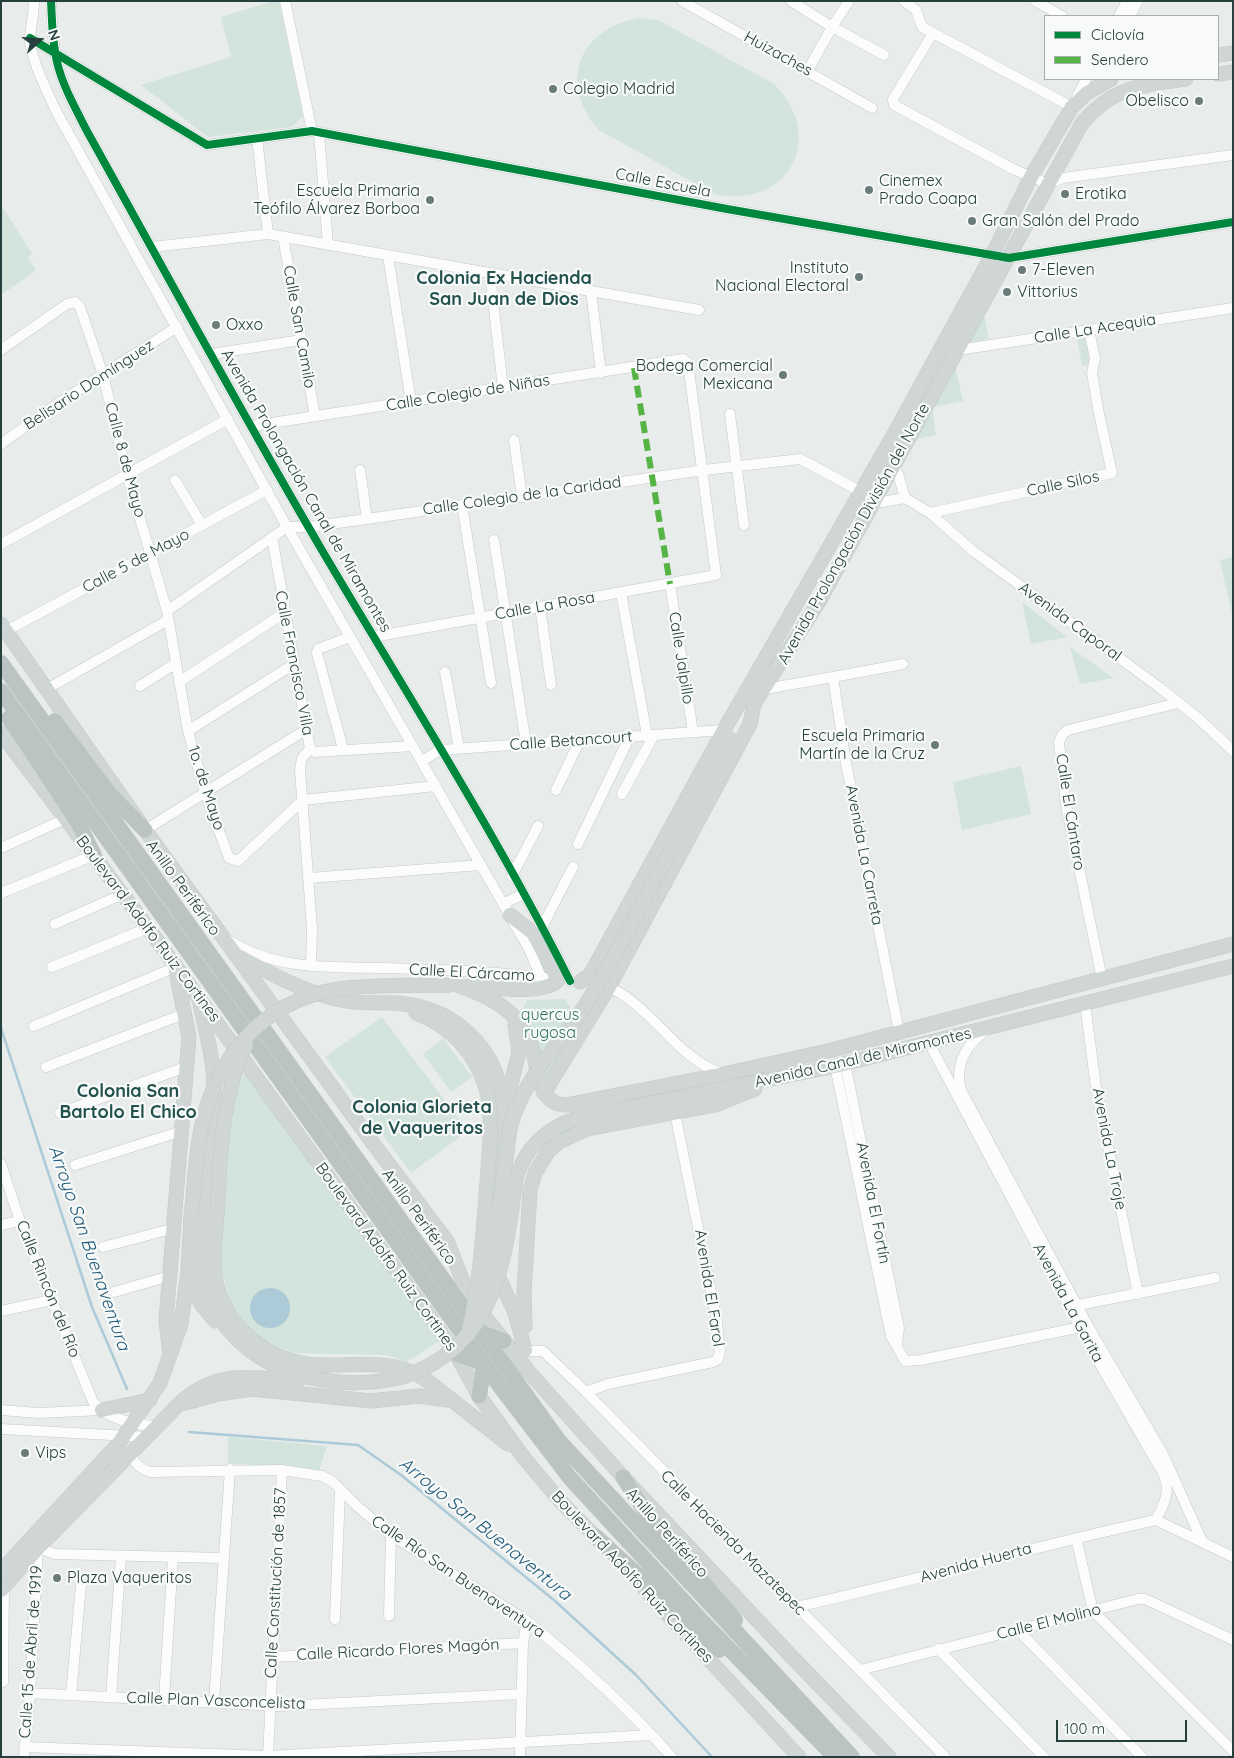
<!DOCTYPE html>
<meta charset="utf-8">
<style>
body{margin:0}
#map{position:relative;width:1234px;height:1758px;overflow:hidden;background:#e8eceb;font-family:Quicksand,sans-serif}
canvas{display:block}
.frame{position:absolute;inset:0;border:2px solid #26403d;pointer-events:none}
.legend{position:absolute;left:1044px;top:15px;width:175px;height:65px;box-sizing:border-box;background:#f7faf9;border:1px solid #a3b0ae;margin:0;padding:6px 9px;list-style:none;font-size:15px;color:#26403d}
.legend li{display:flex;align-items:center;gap:10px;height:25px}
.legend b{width:25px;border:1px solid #a3b0ae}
.north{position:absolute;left:15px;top:15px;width:50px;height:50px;-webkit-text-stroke:4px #f7faf9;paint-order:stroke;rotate:71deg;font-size:14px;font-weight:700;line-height:20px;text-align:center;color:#26403d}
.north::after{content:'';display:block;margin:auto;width:18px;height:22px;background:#26403d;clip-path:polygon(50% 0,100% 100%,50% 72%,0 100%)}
.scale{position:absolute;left:1056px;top:1720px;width:131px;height:22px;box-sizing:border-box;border:2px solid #26403d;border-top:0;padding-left:6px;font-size:15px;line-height:18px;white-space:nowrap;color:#26403d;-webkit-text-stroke:4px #f7faf9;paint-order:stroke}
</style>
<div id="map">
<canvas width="1234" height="1758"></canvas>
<div class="frame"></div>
<ul class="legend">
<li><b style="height:6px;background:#00873e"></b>Ciclovía</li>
<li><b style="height:6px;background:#56b346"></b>Sendero</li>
</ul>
<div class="north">N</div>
<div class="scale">100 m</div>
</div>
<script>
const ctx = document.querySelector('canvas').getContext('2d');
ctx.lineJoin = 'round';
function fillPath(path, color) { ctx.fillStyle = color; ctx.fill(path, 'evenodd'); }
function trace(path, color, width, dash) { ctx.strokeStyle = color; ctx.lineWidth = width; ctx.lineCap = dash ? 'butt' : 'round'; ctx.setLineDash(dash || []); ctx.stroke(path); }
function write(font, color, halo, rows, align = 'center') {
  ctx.font = font + ' Quicksand,sans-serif'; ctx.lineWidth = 4.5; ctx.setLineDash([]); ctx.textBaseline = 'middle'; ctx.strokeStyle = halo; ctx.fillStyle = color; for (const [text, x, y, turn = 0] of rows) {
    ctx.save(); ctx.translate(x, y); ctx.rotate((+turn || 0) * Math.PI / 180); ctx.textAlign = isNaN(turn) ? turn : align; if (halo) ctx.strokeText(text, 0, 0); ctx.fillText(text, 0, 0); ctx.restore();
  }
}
fillPath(new Path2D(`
 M274,1H279L303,116L292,127L208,137L141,85L231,57L221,17Z
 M638,18L658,20L774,84C827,137 789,210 714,194L599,130C558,83 578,30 638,18Z
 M1,205L32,254L28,257L36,270L1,295Z
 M984,314L989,339L968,343Z
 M1085,335L1090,364L1082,366L1077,337Z
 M955,366L963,401L932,407L936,435L911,440Z
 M1233,557V618L1220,560Z
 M1022,602L1067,637L1031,644Z
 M1070,647L1113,678L1080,684Z
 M1021,766L1031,814L962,830L953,782Z
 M565,999L579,1021L547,1080L541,1074L520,1017L527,1000Z
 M382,1017L468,1131L411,1173L325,1057Z
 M443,1038L472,1077L451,1092L423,1054Z
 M245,1070L441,1340L407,1362L386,1355L292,1353L265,1341L243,1322L230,1299L220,1265L232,1107Z
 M228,1437L327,1446L319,1471L228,1463Z`), '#d2e4db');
fillPath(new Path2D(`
 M250 1308a20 20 0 1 1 40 0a20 20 0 1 1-40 0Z`), '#accad7');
trace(new Path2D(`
 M1,1028L92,1307L127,1389
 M189,1432L358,1445L401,1475L555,1601L636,1675L712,1757`), '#accad7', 2.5);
const minor = new Path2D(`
 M34,1C34,14 31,25 30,37C29,56 48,93 56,111L287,527L529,949L541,977
 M51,1C52,18 52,35 55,51C59,81 75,107 88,133C166,273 242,414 323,552C407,694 496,834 570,981
 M285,1L312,131
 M682,1L872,108
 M791,1L832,27L884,55
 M904,1L916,10L922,27L1072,107L1086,79
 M1035,1L1062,16
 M1119,16L1127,1
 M1130,16L1138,1
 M933,33L893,99L894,105L1013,169L1048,184L1063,178L1233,155
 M30,38L207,145L312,131L727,209L1009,258L1233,222
 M808,70L832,27L849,1
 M319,133L328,245
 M257,138L268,234
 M283,237L315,416
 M152,247L268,234L699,310
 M388,256L411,402
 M490,274L503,388
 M591,291L601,373
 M1,350L67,304L75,302L80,307L103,375L127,474L167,611L188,731L205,793L229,858L238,861L303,800L436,786
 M958,350L1233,308
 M212,354L301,340
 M730,414L744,525
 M252,426L683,359L688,363L716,575L373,637
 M514,440L522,497
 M1,444L60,402L177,327
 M893,466L898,474L905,498L930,513L973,551L1159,687L1198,718L1233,751
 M360,470L367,519
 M175,480L202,525
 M462,505L491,683
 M930,513L1112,473L1098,409L1092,373L1095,358L1089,330
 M272,537L310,749L302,758L300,770L312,928L311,966
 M494,540L526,744
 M1,544L228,419
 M670,584L693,732
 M621,593L647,735
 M540,607L551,685
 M167,611L287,527H308L367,519L704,470L800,459L875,499L882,502L905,498
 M6,631L267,490
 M445,672L459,748
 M833,677L903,664
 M179,682L284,613
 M140,686L176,663
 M47,689L168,620
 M765,689L833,677L846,763L899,1032
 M188,731L294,664
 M310,749L315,752L413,746
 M343,749L317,653L318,649L350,637
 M422,761L440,750L724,730
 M556,790L580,740
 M622,794L654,735
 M145,830L307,729
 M578,844L630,736
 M1,848L65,819
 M512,876L538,826
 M309,878L481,865
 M1,893L94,855
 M503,904L523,894
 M55,924L123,894
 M542,927L573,867
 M227,939C275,971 331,967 386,968C440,970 493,971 546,978
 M52,967L148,928
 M1102,979L1066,805L1059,742L1062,735L1068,730L1178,703
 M603,985C650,1001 674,1058 723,1074
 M1085,1004L1096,1087L1138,1294
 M34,1026L176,967
 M988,1029C967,1043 954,1064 961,1090L1088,1326L1163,1454L1202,1541
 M929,1043L1097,1359L1164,1475C1171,1492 1164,1504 1156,1520
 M845,1063L899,1328L897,1343
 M835,1066L891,1336L905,1361L921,1360L1086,1326
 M46,1067L186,1013
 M60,1113L188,1066
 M1,1164L20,1221L93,1402C108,1420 135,1424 157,1427
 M75,1165L182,1131
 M1,1225L20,1221
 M103,1247L175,1228
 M114,1292L170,1276
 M1073,1306L1215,1278
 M1,1311L52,1300
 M520,1351H543L586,1392L945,1757
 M586,1392L608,1384L713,1362L718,1359L720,1351L717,1322L675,1113
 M1,1410L39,1413L102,1410
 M1,1429L148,1437
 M131,1455C135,1464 140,1469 150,1472L282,1470L322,1476L333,1482L357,1506L391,1535L527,1621C579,1663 627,1707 672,1757
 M1156,1520L1233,1557
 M1076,1538L1093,1611L1233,1751
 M796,1607C917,1580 1036,1546 1156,1520
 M389,1616L391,1535
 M335,1619L340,1489
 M1018,1630L1142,1757
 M938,1649L1044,1757
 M273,1657L523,1643
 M860,1670L1138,1599H1145L1233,1640
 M3,1682L4,1586
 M30,1693L279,1706L522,1694
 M71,1695L81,1585
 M111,1697L121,1556
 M164,1699L173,1557
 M214,1702L230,1469
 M24,1747L268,1756L652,1735
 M24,1757L30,1693L38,1548L55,1554L224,1558
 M268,1757L282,1470
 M520,1757L523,1643L527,1621`);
const major = new Path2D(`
 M1218,55L1233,53
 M1218,74L1233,72
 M1,624L145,830L372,1142L447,1241L469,1297L529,1372L623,1477L790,1655L889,1757
 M1,733L148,928L436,1325L456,1354L479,1396L524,1458L562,1503L603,1544
 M672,848L730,739
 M240,957C271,974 306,993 341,1000C363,1005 384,1001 405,1004C453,1010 493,1045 501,1093C506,1122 496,1172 494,1203
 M580,982L590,975L724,730L893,436L992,255L1031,177L1072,107L1087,93L1111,79
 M457,985C479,993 502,1002 517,1020C524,1029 530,1040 533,1051C538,1072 538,1104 566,1105L724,1074L832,1050L1233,944
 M469,986C490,987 543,996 558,980L533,933L510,915
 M200,1003C206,1033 215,1063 214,1093C214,1133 207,1174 204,1214C203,1229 200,1245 201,1260C210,1361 315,1398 403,1377
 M416,1013C451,1026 475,1053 486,1088
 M544,1093L609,987L750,724L754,704L820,600L1081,125C1111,87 1142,85 1186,79
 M505,1108L519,1052L515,1025
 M516,1178C525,1149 546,1129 574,1119L835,1066L1233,966
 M217,1214C216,1234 212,1255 215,1275C223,1325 267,1363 318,1365C354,1366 393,1358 425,1379L508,1444
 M495,1269L515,1313L525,1350
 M189,1275L201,1304L215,1321
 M525,1326L524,1292L530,1190L535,1173L548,1152L559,1142L587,1129L715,1105L755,1089
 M170,1354L166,1320L189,1037L176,971
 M185,1403L218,1394L252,1389L371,1401L419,1396L448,1400
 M102,1410L150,1400
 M1,1571L119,1443L160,1383L181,1324L188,1272L191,1215
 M1,1590L38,1548L182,1401C220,1368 254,1379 299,1380
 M645,1590L799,1757`);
const highway = new Path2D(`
 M1,663L559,1441L852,1757
 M1,691L502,1389L570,1478L701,1620L835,1757
 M9,718L78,823L94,855
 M55,721L110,794L145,830
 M480,1332L504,1341
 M456,1354L482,1363
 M479,1396L484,1365
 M623,1477L651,1520L735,1620
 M595,1536L719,1650`);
trace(minor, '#c5c9c8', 11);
trace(major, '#c3caca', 15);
trace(highway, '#c3caca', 16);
trace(minor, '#fcfcfc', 10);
trace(major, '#d0d6d6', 14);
trace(highway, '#bcc3c3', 15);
const majorBridge = new Path2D(`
 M217,1214C221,1153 220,1102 246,1044
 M191,1215C195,1187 195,1157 201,1129C215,1059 261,1003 333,990C372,984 412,986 451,985
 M474,1310C499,1259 497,1207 507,1152C508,1141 509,1129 513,1118C528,1073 563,1041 588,1001C618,952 644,899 672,848
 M468,1335C480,1285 483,1234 487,1183C489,1151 494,1119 486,1088
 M403,1377C496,1346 505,1262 516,1178`);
trace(majorBridge, '#c3caca', 15, []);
trace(majorBridge, '#d0d6d6', 14);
trace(new Path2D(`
 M634,368L670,584`), '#56b346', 6, [12, 6]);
trace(new Path2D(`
 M51,1C52,18 52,35 55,51C59,81 75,107 88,133C166,273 242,414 323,552C407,694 496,834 570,981
 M30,38L207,145L312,131L727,209L1009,258L1233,222`), '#00873e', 8);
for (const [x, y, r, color] of [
 [553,89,5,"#6a7c7a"],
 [1199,101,5,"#6a7c7a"],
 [869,190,5,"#6a7c7a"],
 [1065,194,5,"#6a7c7a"],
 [430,200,5,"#6a7c7a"],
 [972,221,5,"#6a7c7a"],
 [1022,270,5,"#6a7c7a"],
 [859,277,5,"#6a7c7a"],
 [1007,292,5,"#6a7c7a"],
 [216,325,5,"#6a7c7a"],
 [783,375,5,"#6a7c7a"],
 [935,745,5,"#6a7c7a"],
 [25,1453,5,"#6a7c7a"],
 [57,1578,5,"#6a7c7a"]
]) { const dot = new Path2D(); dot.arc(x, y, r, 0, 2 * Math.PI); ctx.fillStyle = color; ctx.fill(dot); trace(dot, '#f7faf9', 2); }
write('16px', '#26403d', '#f7faf9', [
 ["Huizaches",778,54,29],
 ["Calle Escuela",663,183,11],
 ["Calle San Camilo",299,327,80],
 ["Calle La Acequia",1095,329,-9],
 ["Belisario Domínguez",89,385,-33],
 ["Calle Colegio de Niñas",468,393,-9],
 ["Calle 8 de Mayo",125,460,75],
 ["Calle Silos",1063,484,-12],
 ["Avenida Prolongación Canal de Miramontes",306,491,60],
 ["Calle Colegio de la Caridad",522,496,-8],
 ["Avenida Prolongación División del Norte",854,534,-61],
 ["Calle 5 de Mayo",136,561,-28],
 ["Calle La Rosa",545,606,-10],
 ["Avenida Caporal",1070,622,36],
 ["Calle Jalpillo",681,658,81],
 ["Calle Francisco Villa",294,663,79],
 ["Calle Betancourt",571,741,-4],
 ["1o. de Mayo",206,788,72],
 ["Calle El Cántaro",1070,812,81],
 ["Avenida La Carreta",864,855,79],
 ["Anillo Periférico",183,888,54],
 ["Boulevard Adolfo Ruiz Cortines",148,929,53],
 ["Calle El Cárcamo",472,973,3],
 ["Avenida Canal de Miramontes",863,1058,-13],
 ["Avenida La Troje",1109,1149,79],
 ["Avenida El Fortín",873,1203,79],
 ["Anillo Periférico",419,1217,54],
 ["Boulevard Adolfo Ruiz Cortines",386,1257,54],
 ["Avenida El Farol",709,1288,81],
 ["Calle Rincón del Río",48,1289,68],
 ["Avenida La Garita",1068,1303,62],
 ["Anillo Periférico",667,1533,48],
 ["Calle Hacienda Mazatepec",733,1543,45],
 ["Avenida Huerta",976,1563,-15],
 ["Calle Río San Buenaventura",458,1577,34],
 ["Boulevard Adolfo Ruiz Cortines",632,1577,47],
 ["Calle Constitución de 1857",276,1583,-87],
 ["Calle El Molino",1049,1622,-14],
 ["Calle Ricardo Flores Magón",398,1650,-3],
 ["Calle 15 de Abril de 1919",31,1652,-86],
 ["Calle Plan Vasconcelista",216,1701,2]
]);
write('16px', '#26403d', '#f7faf9', [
 ["Colegio Madrid",563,89],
 ["Obelisco",1189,101,"right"],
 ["Cinemex",879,181],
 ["Prado Coapa",879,199],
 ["Escuela Primaria",420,191,"right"],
 ["Teófilo Álvarez Borboa",420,209,"right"],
 ["Erotika",1075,194],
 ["Gran Salón del Prado",982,221],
 ["Instituto",849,268,"right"],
 ["Nacional Electoral",849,286,"right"],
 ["7-Eleven",1032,270],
 ["Vittorius",1017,292],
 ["Oxxo",226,325],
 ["Bodega Comercial",773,366,"right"],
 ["Mexicana",773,384,"right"],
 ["Escuela Primaria",925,736,"right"],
 ["Martín de la Cruz",925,754,"right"],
 ["Vips",35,1453],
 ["Plaza Vaqueritos",67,1578]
], 'left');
write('16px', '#317557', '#f7faf9', [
 ["quercus",550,1015],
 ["rugosa",550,1033]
]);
write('bold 18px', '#22514e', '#f7faf9', [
 ["Colonia Ex Hacienda",504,279],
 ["San Juan de Dios",504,300],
 ["Colonia San",128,1092],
 ["Bartolo El Chico",128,1113],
 ["Colonia Glorieta",422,1108],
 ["de Vaqueritos",422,1129]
]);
write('italic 18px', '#225b79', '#f7faf9', [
 ["Arroyo San Buenaventura",89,1248,71],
 ["Arroyo San Buenaventura",485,1529,39]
]);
</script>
